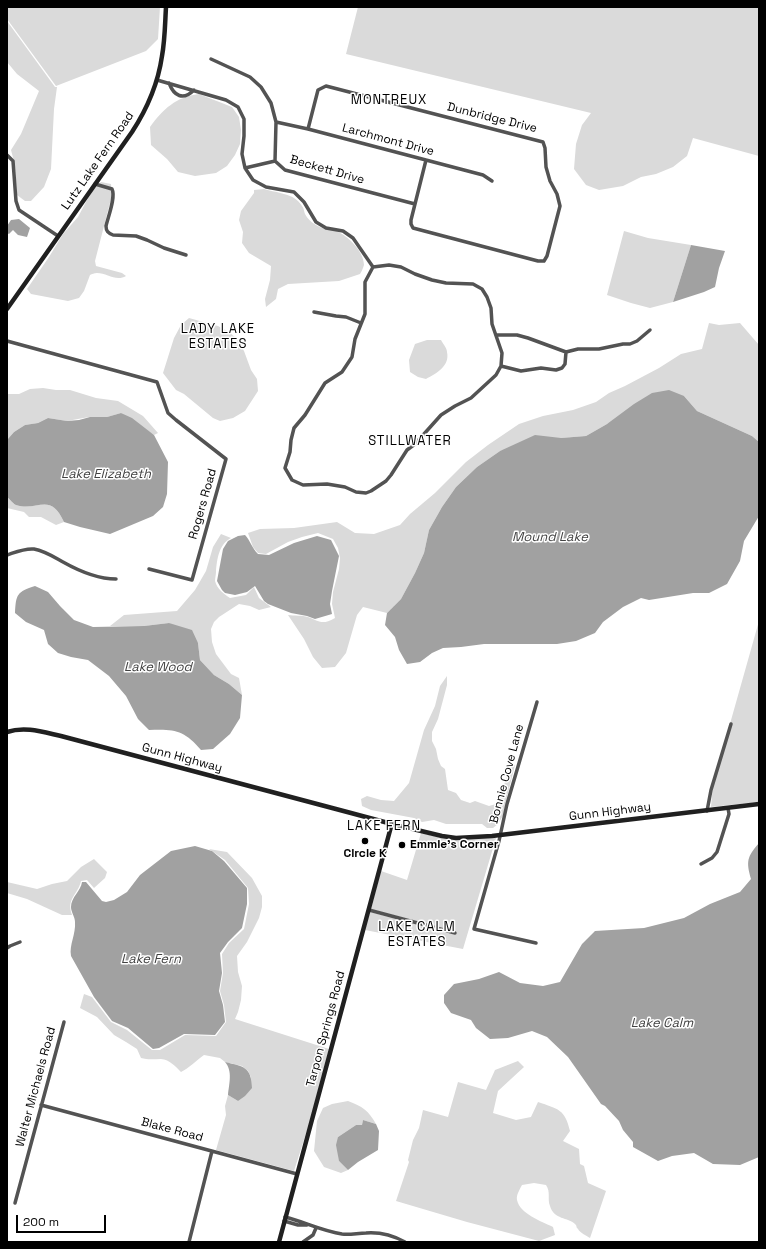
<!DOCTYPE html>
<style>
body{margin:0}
#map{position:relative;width:766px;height:1249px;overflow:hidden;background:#fff;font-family:"Space Grotesk",sans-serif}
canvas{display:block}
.frame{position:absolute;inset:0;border:8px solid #000;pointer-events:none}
.scale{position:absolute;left:16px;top:1215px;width:90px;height:18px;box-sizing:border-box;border:2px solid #000;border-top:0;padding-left:5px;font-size:12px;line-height:14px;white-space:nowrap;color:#000;-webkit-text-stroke:3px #fff;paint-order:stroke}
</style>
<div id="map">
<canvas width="766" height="1249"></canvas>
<div class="frame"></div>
<div class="scale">200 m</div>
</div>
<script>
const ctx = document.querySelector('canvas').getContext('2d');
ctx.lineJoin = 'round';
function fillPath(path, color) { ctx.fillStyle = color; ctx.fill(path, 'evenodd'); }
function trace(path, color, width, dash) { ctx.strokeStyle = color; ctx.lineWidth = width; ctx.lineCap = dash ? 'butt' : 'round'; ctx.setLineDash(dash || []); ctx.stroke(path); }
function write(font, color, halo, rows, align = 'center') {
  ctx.font = font + ' "Space Grotesk",sans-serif'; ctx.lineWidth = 3; ctx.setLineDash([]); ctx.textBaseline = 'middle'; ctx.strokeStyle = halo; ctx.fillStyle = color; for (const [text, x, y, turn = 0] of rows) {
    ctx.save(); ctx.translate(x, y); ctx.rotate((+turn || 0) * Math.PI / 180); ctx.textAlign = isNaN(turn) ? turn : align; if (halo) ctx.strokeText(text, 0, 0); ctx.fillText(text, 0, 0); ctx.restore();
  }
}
fillPath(new Path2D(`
 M8,7H160L158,39L146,51L56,86L7,19Z
 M358,7H759V156L693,138L687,156L673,167L656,174L641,177L623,186L599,190L586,185L574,169L576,144L582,125L591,113L346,54Z
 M7,21L55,87H57L54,109L51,169L44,187L31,201H25L17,195L15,165L11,150L21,134L39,91L17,74L7,62V36L8,33L7,31Z
 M199,94L232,107L239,117L241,130L240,144L235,155L227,166L216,173L195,176L178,172L167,159L151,145L150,127C163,109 176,97 199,94Z
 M101,182L111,184L112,195L95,261L96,266L122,273L126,276C116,282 107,273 97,273C94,273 92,274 90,275L84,291L79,298L68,301L31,294L27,289L49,257L63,234L78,217L87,200L94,189Z
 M264,189C276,193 295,193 302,206C304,208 304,212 305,214C307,218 312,223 316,225C322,229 327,229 333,230C346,233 364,251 364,265C363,268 362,271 360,274L339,281L288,284L278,289L276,299L266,307L265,299L270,280L271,266L249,253L242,243L243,232L239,220L241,211L254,193V190Z
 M624,231L648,238L691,245L673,302L650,308L631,303L607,295Z
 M189,318L218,326L229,332L237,339L244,351L251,370L257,379L258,391L245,411L233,418L220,421L213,418L184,394L176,390L163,373L174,338L181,325Z
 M709,323L719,325L740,323L759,345V442L752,436L697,411L684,396L607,424L586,436L561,438L500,451L477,467L456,487L442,507L429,530L424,553L415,573L401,599L387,613L363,607L357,615L346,653L335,667L322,668L313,657L304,639L288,615C294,616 302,615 308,617C321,622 322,625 335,618L332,604L333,592L339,569L340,558L338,548L333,539L318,533L302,537L288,542L266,554L258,553L253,547L248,533L260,529L294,528L337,522L355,533L374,534L400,525L410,514L435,493L466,462L488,445L519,424L543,416L573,410L596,402L609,393L625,386L659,368L681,354L702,349Z
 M427,340H441C443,344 447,348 447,352C450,366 437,373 426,379L418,377L410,372L409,360L415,344Z
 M43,388L56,390H70L96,398L118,401L143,416L158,433L154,435L121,413L107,417H89L67,421L48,418L38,423L25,425L14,432L7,440V394H19L30,389Z
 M7,497C10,499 13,504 16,505C38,512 50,491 64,522L56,525L41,517H29L24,512L7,508Z
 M221,534L231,538C219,544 217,559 216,572C216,574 215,579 215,581C217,589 224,594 230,598L246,595L254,587L259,598L271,607L259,610L250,606L239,604L219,617L214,622L211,629L212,642L216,654L231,674L239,678L242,695L229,684L214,675L200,660L198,643L169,623L144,626H110L124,615L177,611L195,590L206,571L213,547Z
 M759,621V802L711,807L713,784Z
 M447,676V685L438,719L432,732V741L436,749L438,759L441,766L445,769L448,790L456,793L461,800L470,803L475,801L489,806L496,804L501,794L511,764L515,765L506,801L504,814L498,824L493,828H487L482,824H446L434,820L422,822L414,818L371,810L362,806L361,799L367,796L381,800L394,801L409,783L424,730L435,706L440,686Z
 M421,833L442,838H496L463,949L365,930L370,912L456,935L457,932L371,909L381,871L407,880Z
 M209,849L227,852L252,878L262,896V907L259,918L247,942L237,956L238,972L242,986L241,1000L238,1012L235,1019L329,1049L309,1124L294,1171L216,1150L226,1115L225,1106L228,1095L238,1101L251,1077L248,1071L242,1066L225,1062L220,1058L204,1055C197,1060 188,1069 181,1072C175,1066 170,1060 161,1059C154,1059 148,1060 141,1058L137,1049L126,1042L114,1035L97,1017L80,1008L84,994L92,997L111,1022L127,1030L152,1050H160L185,1035L216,1036L226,1022L224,1005L220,991L223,973L222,954L229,943L244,929L249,904L248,888L225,860Z
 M94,859L107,872L105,878L94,888L87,880L81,881C78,895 66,898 72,915H62L27,899L7,893V882L37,889L52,884L67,881L81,867Z
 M518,1061L524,1067L498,1091L493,1113L516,1120L531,1117L538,1102C558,1109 565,1109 570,1131L563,1141L579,1149L580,1164L584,1166L588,1183L606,1191L590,1238C587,1236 580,1233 578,1229C575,1226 578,1227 575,1224C568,1217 554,1220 550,1206C547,1199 551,1192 546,1185L534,1183L522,1185C520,1189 516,1195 517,1200C520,1214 541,1221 553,1227L555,1235L539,1241L467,1222L396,1201L409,1162L408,1160L413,1140L419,1128L423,1110L448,1117L458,1082L486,1090L495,1070Z
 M348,1101C362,1106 369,1111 376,1124L363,1120L362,1125H356L338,1137L339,1161L348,1170L341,1173L324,1167L314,1151L317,1121L323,1108L332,1104Z`), '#dadada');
fillPath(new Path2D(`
 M19,219L30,228L27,237L18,235L13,230L9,234L7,233V226L11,220Z
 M691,245L725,251L719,268L715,287L704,292L673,302Z
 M669,390L684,396L697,411L752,436L759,442V516L744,541L740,561L727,584L709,593H693L649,600L641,598L623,607L603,622L595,633L576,641L557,644H484L461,647L443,648L432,653L420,662L407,664L399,650L395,637L385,625L387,613L401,599L415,573L424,553L429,530L442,507L456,487L477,467L500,451L535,435L561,438L586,436L607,424L634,404L652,393Z
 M121,413L132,418L154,435L168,462L167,494L163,507L153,516L110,534L80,527L64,522C50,491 38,512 16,505C13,504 10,499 7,497V440L14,432L25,425L38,423L48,418L67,421L79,420L90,417H107Z
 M245,535C250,540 252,548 258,554L269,555L294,543L317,536L331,540L339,556L332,591L330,604L332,614L315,619L307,616L291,613L268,604L264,601L255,586L247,592L235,595L225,593L222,590L217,581L223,549L228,541L238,536Z
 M35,586L48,592L60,606L74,620L93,627L144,626L169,623L192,630L198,643L200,660L214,675L229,684L242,695L240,718L230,734L213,749L201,750C184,730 175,729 149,730L138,719L126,696L109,676L88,660L71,657L58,653L48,644L44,630L26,622L15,613C16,594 17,592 35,586Z
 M759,843V1157L740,1165L713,1164L694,1153L672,1156L658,1161L633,1147V1142L623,1130L619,1121L605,1106L601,1104L568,1057L547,1037L532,1031L508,1038L490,1039L476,1028L471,1020L451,1013L444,1003V995L454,984L479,979L499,972L520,983L543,986L560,982L582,944L595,931L644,928L684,918L710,904L740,892L751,879C746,861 747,857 759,843Z
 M195,846L212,851L224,861L247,888V904L242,928L228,942L220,953L222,973L219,991L223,1005L225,1022L215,1035L184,1034L159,1048L153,1049L128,1028L112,1021L94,997L71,956C69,945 76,934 75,922C75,917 71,912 71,907C71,897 81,891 82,882H86L102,901L106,902L114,900L127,892L140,875L171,851Z
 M225,1062C244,1067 251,1066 252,1088L245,1096L238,1101L228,1095C229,1084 233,1071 225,1062Z
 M363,1120L376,1124L379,1131L378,1150L358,1162L348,1170L339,1161L336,1145L338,1137L356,1125H362Z`), '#a1a1a1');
trace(new Path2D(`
 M211,59L250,77L261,87L271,103L276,122L275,161L285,170L415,204
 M157,80L226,100L238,107L244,119V136L242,154L245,168L253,180L266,187L294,192L304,202L316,222L326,228L343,231L353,238L373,267
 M169,83C174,96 183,101 194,90
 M276,122L308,129L483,175L492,181
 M308,129L318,90L326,86L543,142L545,148L546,167L550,181L557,194L560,206L547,256L544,261H538L413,228L411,224V220L426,160
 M7,155L13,161L16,201L19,210L58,236
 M245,168L275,161
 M95,184L112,189C116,197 108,217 106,226C106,231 108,233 113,235L136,236L147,240L164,248L186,255
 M389,265L401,267L415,274L432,280L446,283L473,284L482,289L487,297L491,308L492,324L502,353L501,366L496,375L471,398L455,406L441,415L415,444L407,450L391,475L386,481L371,491L366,493L356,492L345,487L327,484L303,485L292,480L285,468L290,452L291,440L294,428L305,415L325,383L342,372L352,357L355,339L365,314V282L373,267Z
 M314,312L336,316L346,317L361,323
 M496,335H517L528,338L566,352L565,364L562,368L556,370L541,368L521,371L501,366
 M7,341L157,382L168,413L176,420L226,459L192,580L149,569
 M566,352L578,349H599L623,344H630L637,341L650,330
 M7,555C16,552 25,548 34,549C45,551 54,557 63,562C79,571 97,579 116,579
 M707,811L711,790L731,724
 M701,864L712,858L717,852L729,814L728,808
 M369,910L455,933
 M536,943L474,929L499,841L507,804L537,702
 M7,948L10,946L20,942
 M41,1105L297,1174
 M15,1203L64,1022
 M285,1217C305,1222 322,1231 342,1234C350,1235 358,1233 366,1233C379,1232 394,1236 405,1242
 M284,1221L298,1225H307
 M189,1242L212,1151
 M303,1242L313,1235L316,1228`), '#535353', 3.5);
trace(new Path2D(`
 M7,309L132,132C147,109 158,84 162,56C165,40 165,23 166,7
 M7,732C25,726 43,732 61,736L351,813L392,824L442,836L456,838L492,836L759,804
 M279,1242L392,823`), '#202020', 4.5);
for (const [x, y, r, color] of [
 [365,841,4,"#000"],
 [402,845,4,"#000"]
]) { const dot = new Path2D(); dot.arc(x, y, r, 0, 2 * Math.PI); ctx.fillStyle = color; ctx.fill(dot); trace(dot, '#fff', 1.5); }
write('12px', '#000', '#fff', [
 ["Dunbridge Drive",492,118,14],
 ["Larchmont Drive",388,140,15],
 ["Lutz Lake Fern Road",98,161,-55],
 ["Beckett Drive",327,170,16],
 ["Rogers Road",203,504,-74],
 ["Gunn Highway",182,758,15],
 ["Bonnie Cove Lane",507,774,-75],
 ["Gunn Highway",610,812,-7],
 ["Tarpon Springs Road",326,1029,-75],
 ["Walter Michaels Road",36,1087,-75],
 ["Blake Road",172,1130,15]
]);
write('bold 12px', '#000', '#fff', [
 ["Emmie's Corner",410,845],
 ["Circle K",365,854,"center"]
], 'left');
ctx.letterSpacing = '1px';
write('13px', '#000', '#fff', [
 ["MONTREUX",389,100],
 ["LADY LAKE",218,329],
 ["ESTATES",218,344],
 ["STILLWATER",410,441],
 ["LAKE FERN",384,826],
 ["LAKE CALM",417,927],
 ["ESTATES",417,942]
]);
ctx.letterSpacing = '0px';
write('italic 13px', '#424242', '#fff', [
 ["Lake Elizabeth",106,474],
 ["Mound Lake",550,537],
 ["Lake Wood",158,667],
 ["Lake Fern",151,959],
 ["Lake Calm",662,1023]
]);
</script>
